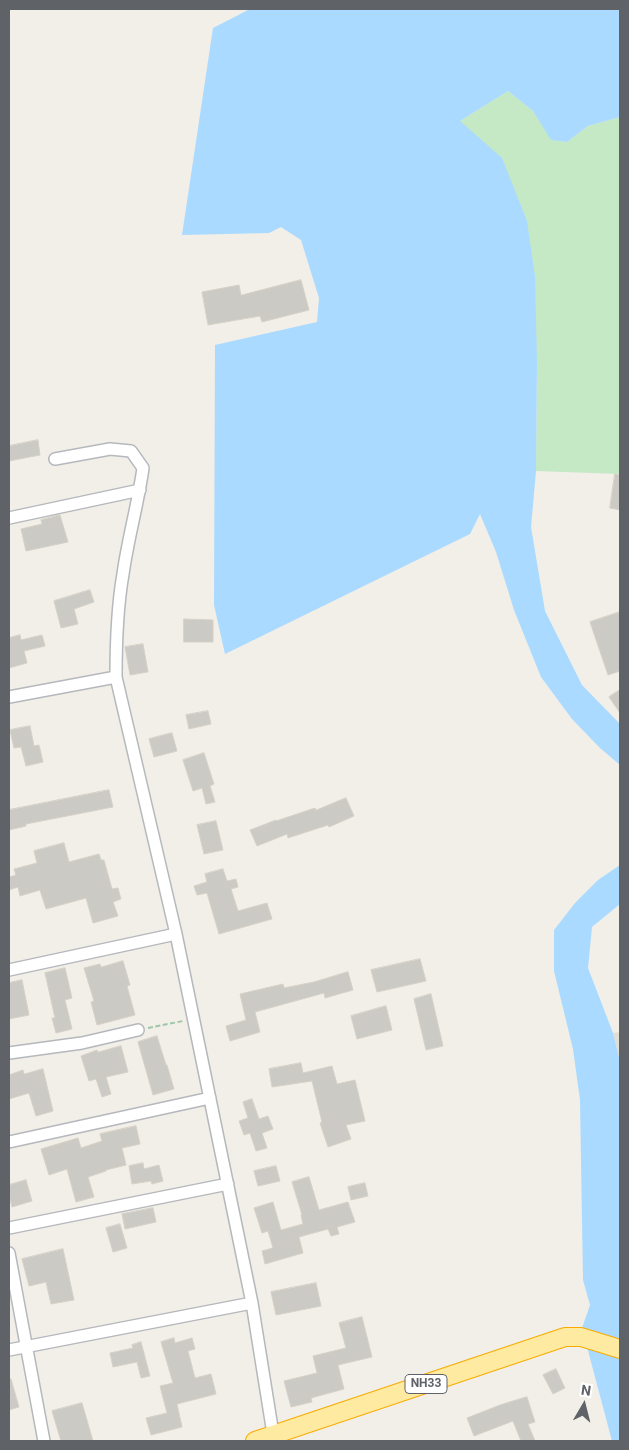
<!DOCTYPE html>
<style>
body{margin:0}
#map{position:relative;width:629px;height:1450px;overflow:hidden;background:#f1efe8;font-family:Roboto,sans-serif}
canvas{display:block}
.frame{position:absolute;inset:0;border:10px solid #5f6368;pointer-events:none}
.north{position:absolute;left:559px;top:1380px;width:50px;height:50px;-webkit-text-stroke:4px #fff;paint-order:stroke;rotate:8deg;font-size:14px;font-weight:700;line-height:20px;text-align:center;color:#5f6368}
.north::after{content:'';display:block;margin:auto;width:18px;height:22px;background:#5f6368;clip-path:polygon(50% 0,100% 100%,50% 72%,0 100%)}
</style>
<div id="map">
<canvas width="629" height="1450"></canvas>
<div class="frame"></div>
<div class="north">N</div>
</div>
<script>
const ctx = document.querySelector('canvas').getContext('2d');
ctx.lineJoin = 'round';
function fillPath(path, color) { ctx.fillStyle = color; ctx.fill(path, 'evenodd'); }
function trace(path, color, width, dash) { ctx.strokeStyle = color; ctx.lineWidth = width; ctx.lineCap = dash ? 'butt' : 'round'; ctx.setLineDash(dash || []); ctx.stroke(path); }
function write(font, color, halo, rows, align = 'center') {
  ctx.font = font + ' Roboto,sans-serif'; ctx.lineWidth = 4; ctx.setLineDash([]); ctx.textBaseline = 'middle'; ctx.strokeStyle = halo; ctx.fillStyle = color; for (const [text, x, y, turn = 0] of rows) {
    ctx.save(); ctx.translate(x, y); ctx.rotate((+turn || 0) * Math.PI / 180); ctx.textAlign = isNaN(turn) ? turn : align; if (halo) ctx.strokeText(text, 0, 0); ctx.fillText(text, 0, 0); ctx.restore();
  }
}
fillPath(new Path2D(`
 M620,1032V1061L613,1033Z`), '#e1ded6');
fillPath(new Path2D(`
 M508,91L533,111L552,140L567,142L588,126L620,117V474L536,471L537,364L460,121Z`), '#c5e8c5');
fillPath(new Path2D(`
 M250,9H620V117L588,126L567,142L551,140L533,111L508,91L460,121L502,158L527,221L535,277L537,364L536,471L531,527L545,611L582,685L620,724V765L600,748L572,719L541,677L514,610L496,552L480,514L470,534L225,654L214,605L215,345L317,322L319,298L301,240L281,227L269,233L182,235L213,28Z
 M620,865V904L592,927L588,968L613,1033L620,1061V1441H612L582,1328L590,1305L583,1280L580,1100L573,1049L554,971V930L575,903L598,880Z`), '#aadaff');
const building = new Path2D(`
 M301,280L309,310L262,322L260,316L208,325L202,292L239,285L241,295Z
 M38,440L40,455L9,461V446Z
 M615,474L620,475V510L610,508Z
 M60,515L68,542L26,551L21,529L42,524L41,520Z
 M90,590L94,602L74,609L78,624L61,628L54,601Z
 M620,612V671L608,675L590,622Z
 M184,619L213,620V642H184Z
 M20,635L21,640L42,635L45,646L24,651L27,663L9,668V638Z
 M143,644L148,672L130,675L125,647Z
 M620,690V713L609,697Z
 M208,711L211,724L189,729L186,715Z
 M30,726L34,746L39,745L43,762L26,766L21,747L14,748L10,730Z
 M172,733L177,751L154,757L149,739Z
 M204,753L214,784L210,786L215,802L206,804L202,788L193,791L183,760Z
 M109,790L113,807L26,824V826L9,830V810Z
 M346,798L354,816L329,827L328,825L288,838L287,834L257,846L250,830L276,820V821L315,808L316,810Z
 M216,821L223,850L204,854L197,825Z
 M64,843L69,862L99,854L101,860H104L112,889L118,888L121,899L113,902L118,916L93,923L86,898L46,909L40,890L20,896L18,887L9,890V877L16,875L14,869L37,863L34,851Z
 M223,869L227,881L236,879L238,887L231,889L238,911L267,903L272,919L219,934L207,893L197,895L194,886L207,882L205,874Z
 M420,959L426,981L377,992L371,970Z
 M123,961L130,985L127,986L135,1015L97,1025L91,1002L94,1001L84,968L100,964L101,967Z
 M65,968L72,998L65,1000L72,1029L56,1033L52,1018H55L45,973Z
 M348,972L353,990L325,998L324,993L255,1012L260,1032L230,1041L226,1026L246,1020L240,994L283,984L284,988L314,982Z
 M22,980L29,1015L9,1019V983Z
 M431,994L443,1046L426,1050L414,999Z
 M386,1006L392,1030L357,1039L351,1016Z
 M157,1036L166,1065H167L174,1089L153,1095L138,1042Z
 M121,1046L128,1072L106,1077L111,1094L102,1097L96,1079L89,1081L81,1056L97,1050L98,1052Z
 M301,1063L303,1073L332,1066L337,1084L355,1080L365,1121L346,1125L351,1139L328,1147L320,1123L322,1122L312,1081L272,1087L269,1069Z
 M43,1069L53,1111L36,1116L29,1093L9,1099V1075L23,1070L24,1074Z
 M252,1099L259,1119L268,1116L273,1129L262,1133L267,1148L256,1151L250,1133L244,1135L239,1121L248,1118L243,1102Z
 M136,1126L140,1144L122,1148L126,1165L106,1170V1171L88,1177L94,1197L76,1202L67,1169L49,1175L41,1149L78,1138L81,1148L102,1141L100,1134Z
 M143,1163L144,1169L159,1165L163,1181L152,1184L151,1181L132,1184L129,1166Z
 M276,1166L280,1181L258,1186L254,1171Z
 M309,1177L319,1210L348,1202L355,1222L337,1227L339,1234L331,1236L328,1229L299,1237L303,1253L265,1264L262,1251L273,1248L268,1231L262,1233L254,1208L273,1202L281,1230L303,1224L301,1215H302L292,1182Z
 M26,1180L32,1201L12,1207L9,1195V1185Z
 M365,1183L368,1196L351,1200L348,1187Z
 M153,1208L156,1222L125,1229L122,1214Z
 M120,1224L127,1248L113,1252L106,1228Z
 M63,1249L74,1300L51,1304L46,1282L29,1286L22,1259Z
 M316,1283L321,1306L276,1315L271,1292Z
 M362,1317L372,1357L338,1365L344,1389L311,1398L312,1402L291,1407L284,1381L317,1373L313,1356L346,1348L339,1323Z
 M174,1338L175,1343L192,1338L195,1349L188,1351L195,1378L211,1374L216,1394L177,1404L182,1427L151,1435L146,1418L167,1413L160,1386L173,1383L161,1342Z
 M141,1342L150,1376L141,1378L137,1362L113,1367L110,1353L133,1348L132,1345Z
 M556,1369L565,1388L553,1394L543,1375Z
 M11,1379L19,1407L9,1410V1380Z
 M527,1397L535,1422L528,1424L535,1441H521L513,1421L474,1436L467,1418L500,1405Z
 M82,1403L93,1441H61L52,1411Z`);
fillPath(building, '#cccac5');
trace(building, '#d6d1c6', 1);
const minor = new Path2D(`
 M55,459L110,449L131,451L143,468C138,504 128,538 123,574C117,608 116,642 116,677L176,934L252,1303L274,1440
 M9,518L140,490
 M9,697L116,677
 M9,970L176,934
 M9,1053L82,1043L138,1030
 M9,1142L210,1098
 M9,1228L228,1184
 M9,1253L44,1441
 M9,1350L252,1303`);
const trunk = new Path2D(`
 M255,1441L565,1337H581L620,1349`);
trace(minor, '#b5b8bc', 14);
trace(trunk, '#f9ab00', 20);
trace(new Path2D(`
 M148,1028L183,1021`), '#9cc7a9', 2, [5, 2.5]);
trace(minor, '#fff', 11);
trace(trunk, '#feeaa1', 18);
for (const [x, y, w] of [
 [426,1384,42]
]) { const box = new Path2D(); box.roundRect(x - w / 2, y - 9.5, w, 19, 4); ctx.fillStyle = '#fff'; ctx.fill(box); trace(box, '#5f6368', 1); }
write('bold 12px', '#5f6368', null, [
 ["NH33",426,1384]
]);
</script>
